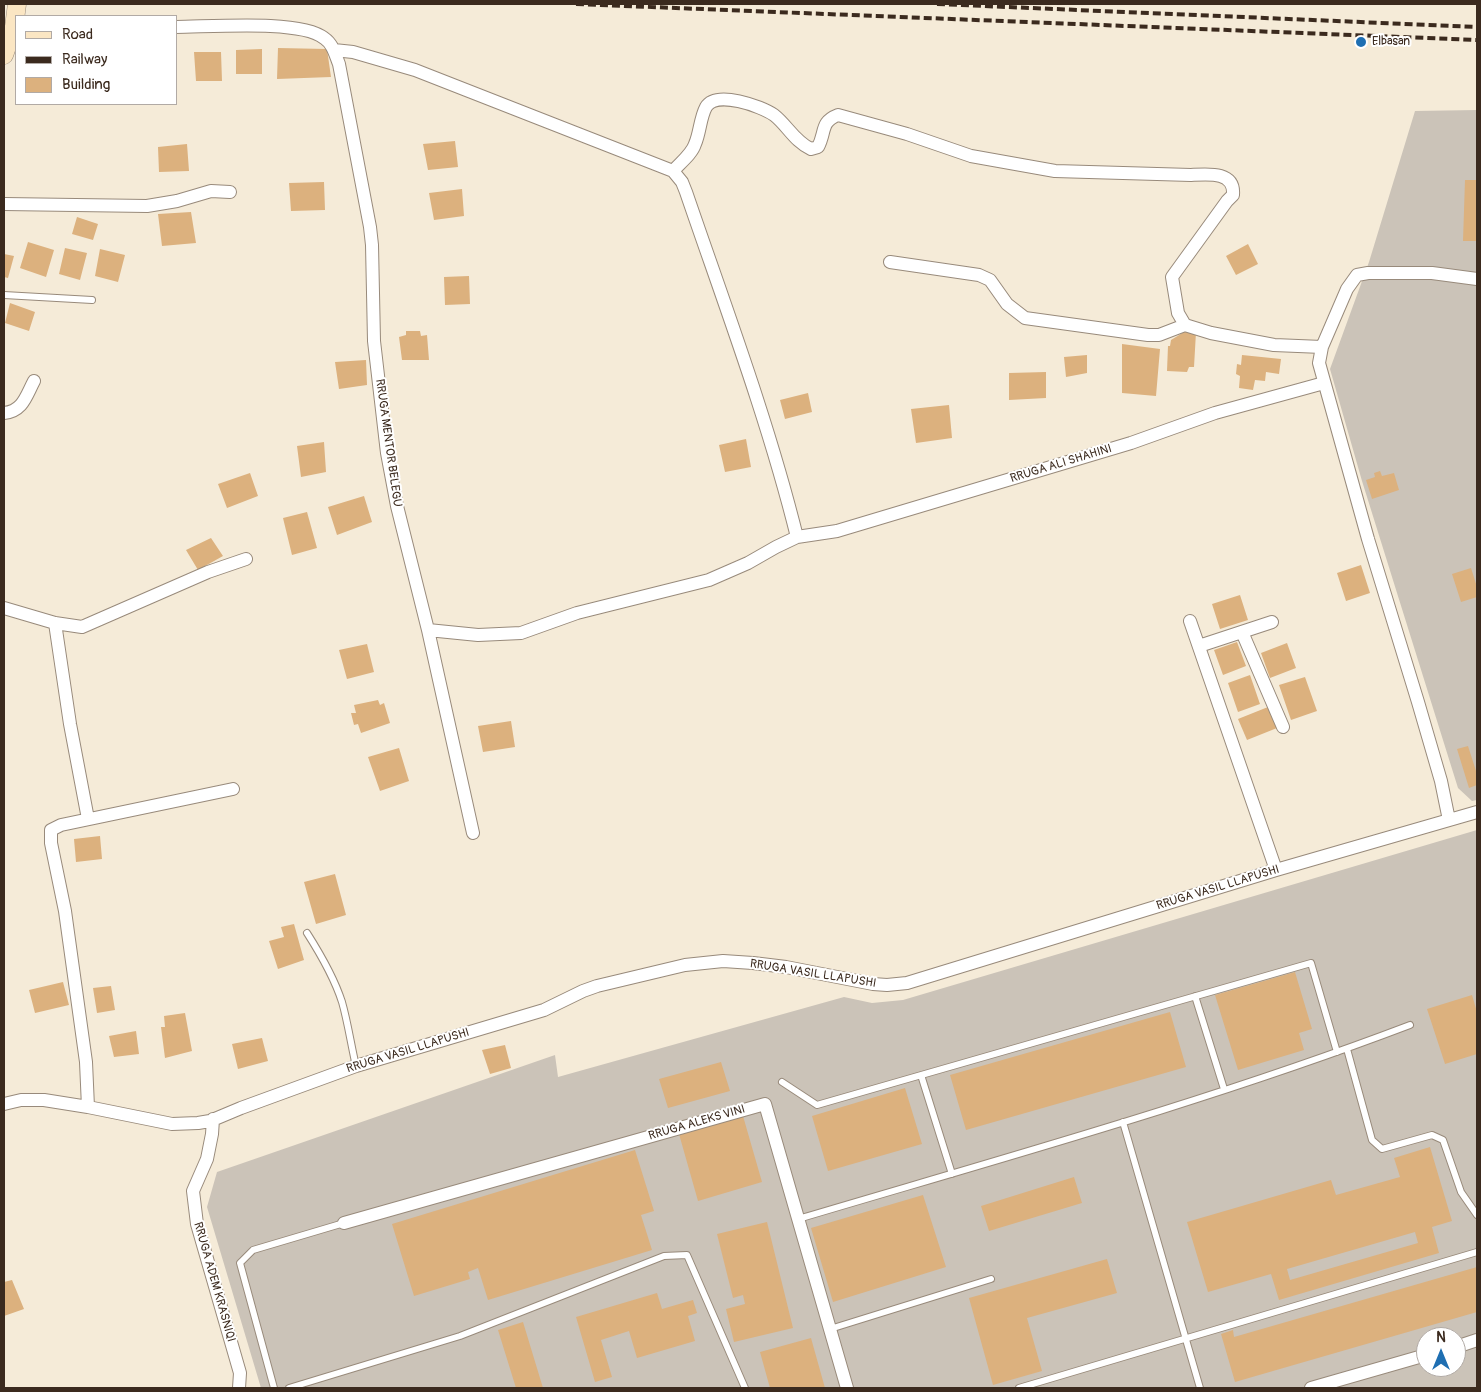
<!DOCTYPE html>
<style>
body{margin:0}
#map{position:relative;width:1481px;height:1392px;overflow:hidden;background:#f5ebd8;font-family:Pangolin,sans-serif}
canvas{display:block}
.frame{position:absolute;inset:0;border:5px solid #3b2a1e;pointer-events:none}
.legend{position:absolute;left:15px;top:15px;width:162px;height:90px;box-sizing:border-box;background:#fff;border:1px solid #b1aaa5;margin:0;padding:6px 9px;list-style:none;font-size:15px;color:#3b2a1e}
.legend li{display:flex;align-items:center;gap:10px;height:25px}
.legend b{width:25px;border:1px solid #b1aaa5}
.north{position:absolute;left:1416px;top:1327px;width:50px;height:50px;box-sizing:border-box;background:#fff;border:1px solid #b1aaa5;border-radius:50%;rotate:0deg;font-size:14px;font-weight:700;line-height:20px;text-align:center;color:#3b2a1e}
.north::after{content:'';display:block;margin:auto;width:18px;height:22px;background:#1f6fb2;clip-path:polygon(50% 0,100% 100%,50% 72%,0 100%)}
</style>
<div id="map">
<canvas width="1481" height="1392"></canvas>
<div class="frame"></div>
<ul class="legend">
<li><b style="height:6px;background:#fbe6c3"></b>Road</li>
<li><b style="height:6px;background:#3b2a1e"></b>Railway</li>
<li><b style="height:14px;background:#dcb17e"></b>Building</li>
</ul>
<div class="north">N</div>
</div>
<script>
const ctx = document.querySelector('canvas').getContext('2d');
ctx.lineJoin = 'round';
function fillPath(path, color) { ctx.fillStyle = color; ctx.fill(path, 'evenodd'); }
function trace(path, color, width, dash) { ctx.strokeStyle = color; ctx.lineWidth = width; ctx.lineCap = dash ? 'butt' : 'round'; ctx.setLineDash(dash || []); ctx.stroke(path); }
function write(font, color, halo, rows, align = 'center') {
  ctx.font = font + ' Pangolin,sans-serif'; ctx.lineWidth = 4; ctx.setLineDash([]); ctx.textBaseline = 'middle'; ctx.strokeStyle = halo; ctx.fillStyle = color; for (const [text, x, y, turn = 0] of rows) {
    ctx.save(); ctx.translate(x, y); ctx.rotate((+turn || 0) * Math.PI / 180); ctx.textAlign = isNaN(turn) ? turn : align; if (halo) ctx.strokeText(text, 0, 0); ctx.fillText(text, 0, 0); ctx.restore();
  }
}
fillPath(new Path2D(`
 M1477,110V800L1472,801L1458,788L1362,481L1330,369L1369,262L1415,111Z
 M1477,830V1388H261L207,1207L217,1172L555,1055L558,1077L844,997L872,1003L903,1000ZM1426,1337H1456V1367H1426Z`), '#cbc3b8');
fillPath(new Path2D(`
 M278,48L327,49L331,77L277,79Z
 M262,49V74H236V50Z
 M194,52H221L222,81H196Z
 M455,141L458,167L428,170L423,144Z
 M187,144L189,171L159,172L158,147Z
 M1465,180H1477V241H1463Z
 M324,182L325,210L291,211L289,183Z
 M462,189L464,216L434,220L429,193Z
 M191,212L196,243L162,246L158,214Z
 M77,217L98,224L93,240L72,234Z
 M28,242L54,250L46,277L20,268Z
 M1248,244L1258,264L1236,275L1226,256Z
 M65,248L87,253L80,280L59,274Z
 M100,249L125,255L118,282L95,276Z
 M4,254L14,256L8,278L4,277Z
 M469,276L470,304L445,305L444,277Z
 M10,303L35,312L29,331L5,323Z
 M406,331H420L421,336L427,335L429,360H402L399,337L406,335Z
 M1184,332H1196L1194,367H1189L1187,372L1167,371L1168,346H1170L1171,340Z
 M1122,344L1160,349L1156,396L1122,393Z
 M1087,355V373L1066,377L1064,357Z
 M1242,355L1281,359L1279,374L1266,372L1265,381L1255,380L1253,390L1239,388L1240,376L1236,374L1237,364L1241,365Z
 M366,360L367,385L339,389L335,362Z
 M1046,372V398L1009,400V373Z
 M808,393L812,412L785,419L780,400Z
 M949,405L952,438L916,443L911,409Z
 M746,439L751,467L725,472L719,445Z
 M324,442L326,472L301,477L297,446Z
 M1380,471L1382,476L1394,473L1399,490L1372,499L1366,480L1375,477L1374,473Z
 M250,473L258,496L227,508L218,484Z
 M364,496L372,522L337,535L328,507Z
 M307,512L317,548L292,555L283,518Z
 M211,538L223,556L198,570L186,550Z
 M1361,565L1370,593L1346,601L1337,573Z
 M1471,568L1477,587V597L1461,602L1452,574Z
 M1240,595L1248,620L1220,629L1212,604Z
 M1237,642L1246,666L1223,675L1214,650Z
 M1287,643L1296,668L1270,678L1261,653Z
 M367,644L374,672L347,679L339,650Z
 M1250,675L1260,704L1238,712L1228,683Z
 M1305,677L1317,711L1291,720L1279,685Z
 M378,700L380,705L384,703L390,723L361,733L358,724L354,725L351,713H356L354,705Z
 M1268,707L1277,728L1247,740L1238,719Z
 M511,721L515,747L483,752L478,726Z
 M1468,746L1477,774V785L1469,788L1457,749Z
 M399,748L409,781L380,791L368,757Z
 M100,836L102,859L76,862L74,839Z
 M335,874L346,915L316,924L304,882Z
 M294,924L304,960L278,969L269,941L284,937L281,927Z
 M1295,972L1312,1029L1299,1033L1304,1050L1238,1070L1215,995Z
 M63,982L69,1005L35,1013L29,990Z
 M111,986L115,1010L97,1013L93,988Z
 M1472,995L1477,1012V1054L1445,1064L1427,1009Z
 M1170,1012L1186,1067L966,1130L950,1075Z
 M185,1013L192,1051L165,1058L161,1027H165L164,1016Z
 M136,1031L139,1054L114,1057L109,1036Z
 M262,1038L268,1061L238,1069L232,1044Z
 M505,1045L511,1068L490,1074L482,1050Z
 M721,1062L730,1091L668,1108L659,1079Z
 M905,1088L922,1144L828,1171L812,1116Z
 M743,1116L762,1182L698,1201L679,1134Z
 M1430,1147L1452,1221L1432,1227L1439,1253L1279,1300L1271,1274L1208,1292L1187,1222L1331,1180L1336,1195L1400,1177L1394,1158ZM1415,1232L1418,1243L1290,1280L1287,1269Z
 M635,1150L654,1211L641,1215L652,1250L488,1300L478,1268L468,1272L470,1279L414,1296L392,1224Z
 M1074,1177L1082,1203L989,1231L981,1206Z
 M923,1195L946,1267L833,1302L811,1228Z
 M767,1222L793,1328L734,1342L726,1309L745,1304L743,1295L733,1298L717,1234Z
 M1107,1259L1117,1293L1027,1318L1042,1371L993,1385L969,1298Z
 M1477,1267V1312L1235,1382L1221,1334L1233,1330L1234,1337Z
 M12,1280L24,1309L4,1316V1282Z
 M657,1293L662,1309L693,1300L697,1313L688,1316L695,1341L637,1358L629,1331L601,1340L612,1377L595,1382L576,1317Z
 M523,1322L543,1388H516L498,1330Z
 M811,1338L825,1388H770L760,1352Z`), '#dcb17e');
const lane = new Path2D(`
 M4,295L92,300
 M307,933C321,955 334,977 342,1002C348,1023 351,1045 356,1066
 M1195,996L1224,1089
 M1347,1049L1372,1140L1382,1149L1432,1135L1443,1140L1461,1192L1477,1215
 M921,1075L952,1174
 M782,1082L817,1105L1311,963L1337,1052
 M1123,1122L1200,1388
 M798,1219C1003,1158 1210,1101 1410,1025
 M830,1329L991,1279
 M274,1388L240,1263L253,1250L344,1223
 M289,1388L460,1336L664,1256L687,1255L745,1388
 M1019,1388L1477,1252`);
const street = new Path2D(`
 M176,27C208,27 301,19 324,38C333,44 335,54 339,64L370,227L372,245L374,341L387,453L397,506L428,630L473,833
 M334,50L353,52L415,70L673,171L682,182L686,192C725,306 768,420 797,537
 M673,171C680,163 692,154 695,144C700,133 700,118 706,107C716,90 761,106 774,115C787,125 795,142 811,149L818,147C826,132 820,122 838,115L907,134L971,156L1055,171L1191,175C1208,174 1235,171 1233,195L1227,201L1172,277L1178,313L1185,325L1211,333L1274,345L1322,347
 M4,204L147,206L177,201L211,191L230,192
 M890,262L979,275L990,280L1007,304L1025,318L1148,335H1159L1185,325
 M4,413C23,411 26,396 34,381
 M4,608L55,623L82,627L208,572L246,559
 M1190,621L1276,870
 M55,623L70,724L88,819
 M428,630L478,635L521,633L577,613L709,580L748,563L776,547L797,537L837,531L1131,443L1215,413L1324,383
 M1242,632L1283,727
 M1199,646L1272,622
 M1449,820L1441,781L1418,702L1368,539L1319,363L1322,347L1347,289L1357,275L1368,273H1432L1477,279
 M4,1104L21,1100H44L88,1107L172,1124L198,1123L210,1121L241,1108L356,1066L544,1010L583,991L597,986L685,965L723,961L753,963L786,967L873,984L887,985L907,983L1276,870L1477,812
 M88,1107L86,1062L65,911L51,843V830L61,825L233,789
 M213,1119L212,1134L207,1159L193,1191L197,1224L240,1373L239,1388
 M344,1223L765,1104L847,1388
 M1456,1347L1477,1340
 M1311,1388L1426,1355`);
const secondary = new Path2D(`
 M4,55L14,27L17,4`);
trace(lane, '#988a7b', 8);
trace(street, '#988a7b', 14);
trace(secondary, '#988a7b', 19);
trace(lane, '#fff', 6);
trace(street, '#fff', 12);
trace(secondary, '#fbe6c3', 18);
trace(new Path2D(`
 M576,4L1477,40
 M937,4L1477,27`), '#3b2a1e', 4, [8, 4]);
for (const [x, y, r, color] of [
 [1361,42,6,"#1f6fb2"]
]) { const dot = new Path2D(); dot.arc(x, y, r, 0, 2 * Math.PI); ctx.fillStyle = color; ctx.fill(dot); trace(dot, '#fff', 2); }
write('12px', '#3b2a1e', '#fff', [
 ["Elbasan",1372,42]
], 'left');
write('12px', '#3b2a1e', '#fff', [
 ["RRUGA MENTOR BELEGU",388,443,82],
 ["RRUGA ALI SHAHINI",1061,464,-17],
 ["RRUGA VASIL LLAPUSHI",1218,888,-17],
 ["RRUGA VASIL LLAPUSHI",813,974,9],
 ["RRUGA VASIL LLAPUSHI",408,1051,-17],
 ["RRUGA ALEKS VINI",697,1123,-16],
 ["RRUGA ADEM KRASNIQI",214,1282,74]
]);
</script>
